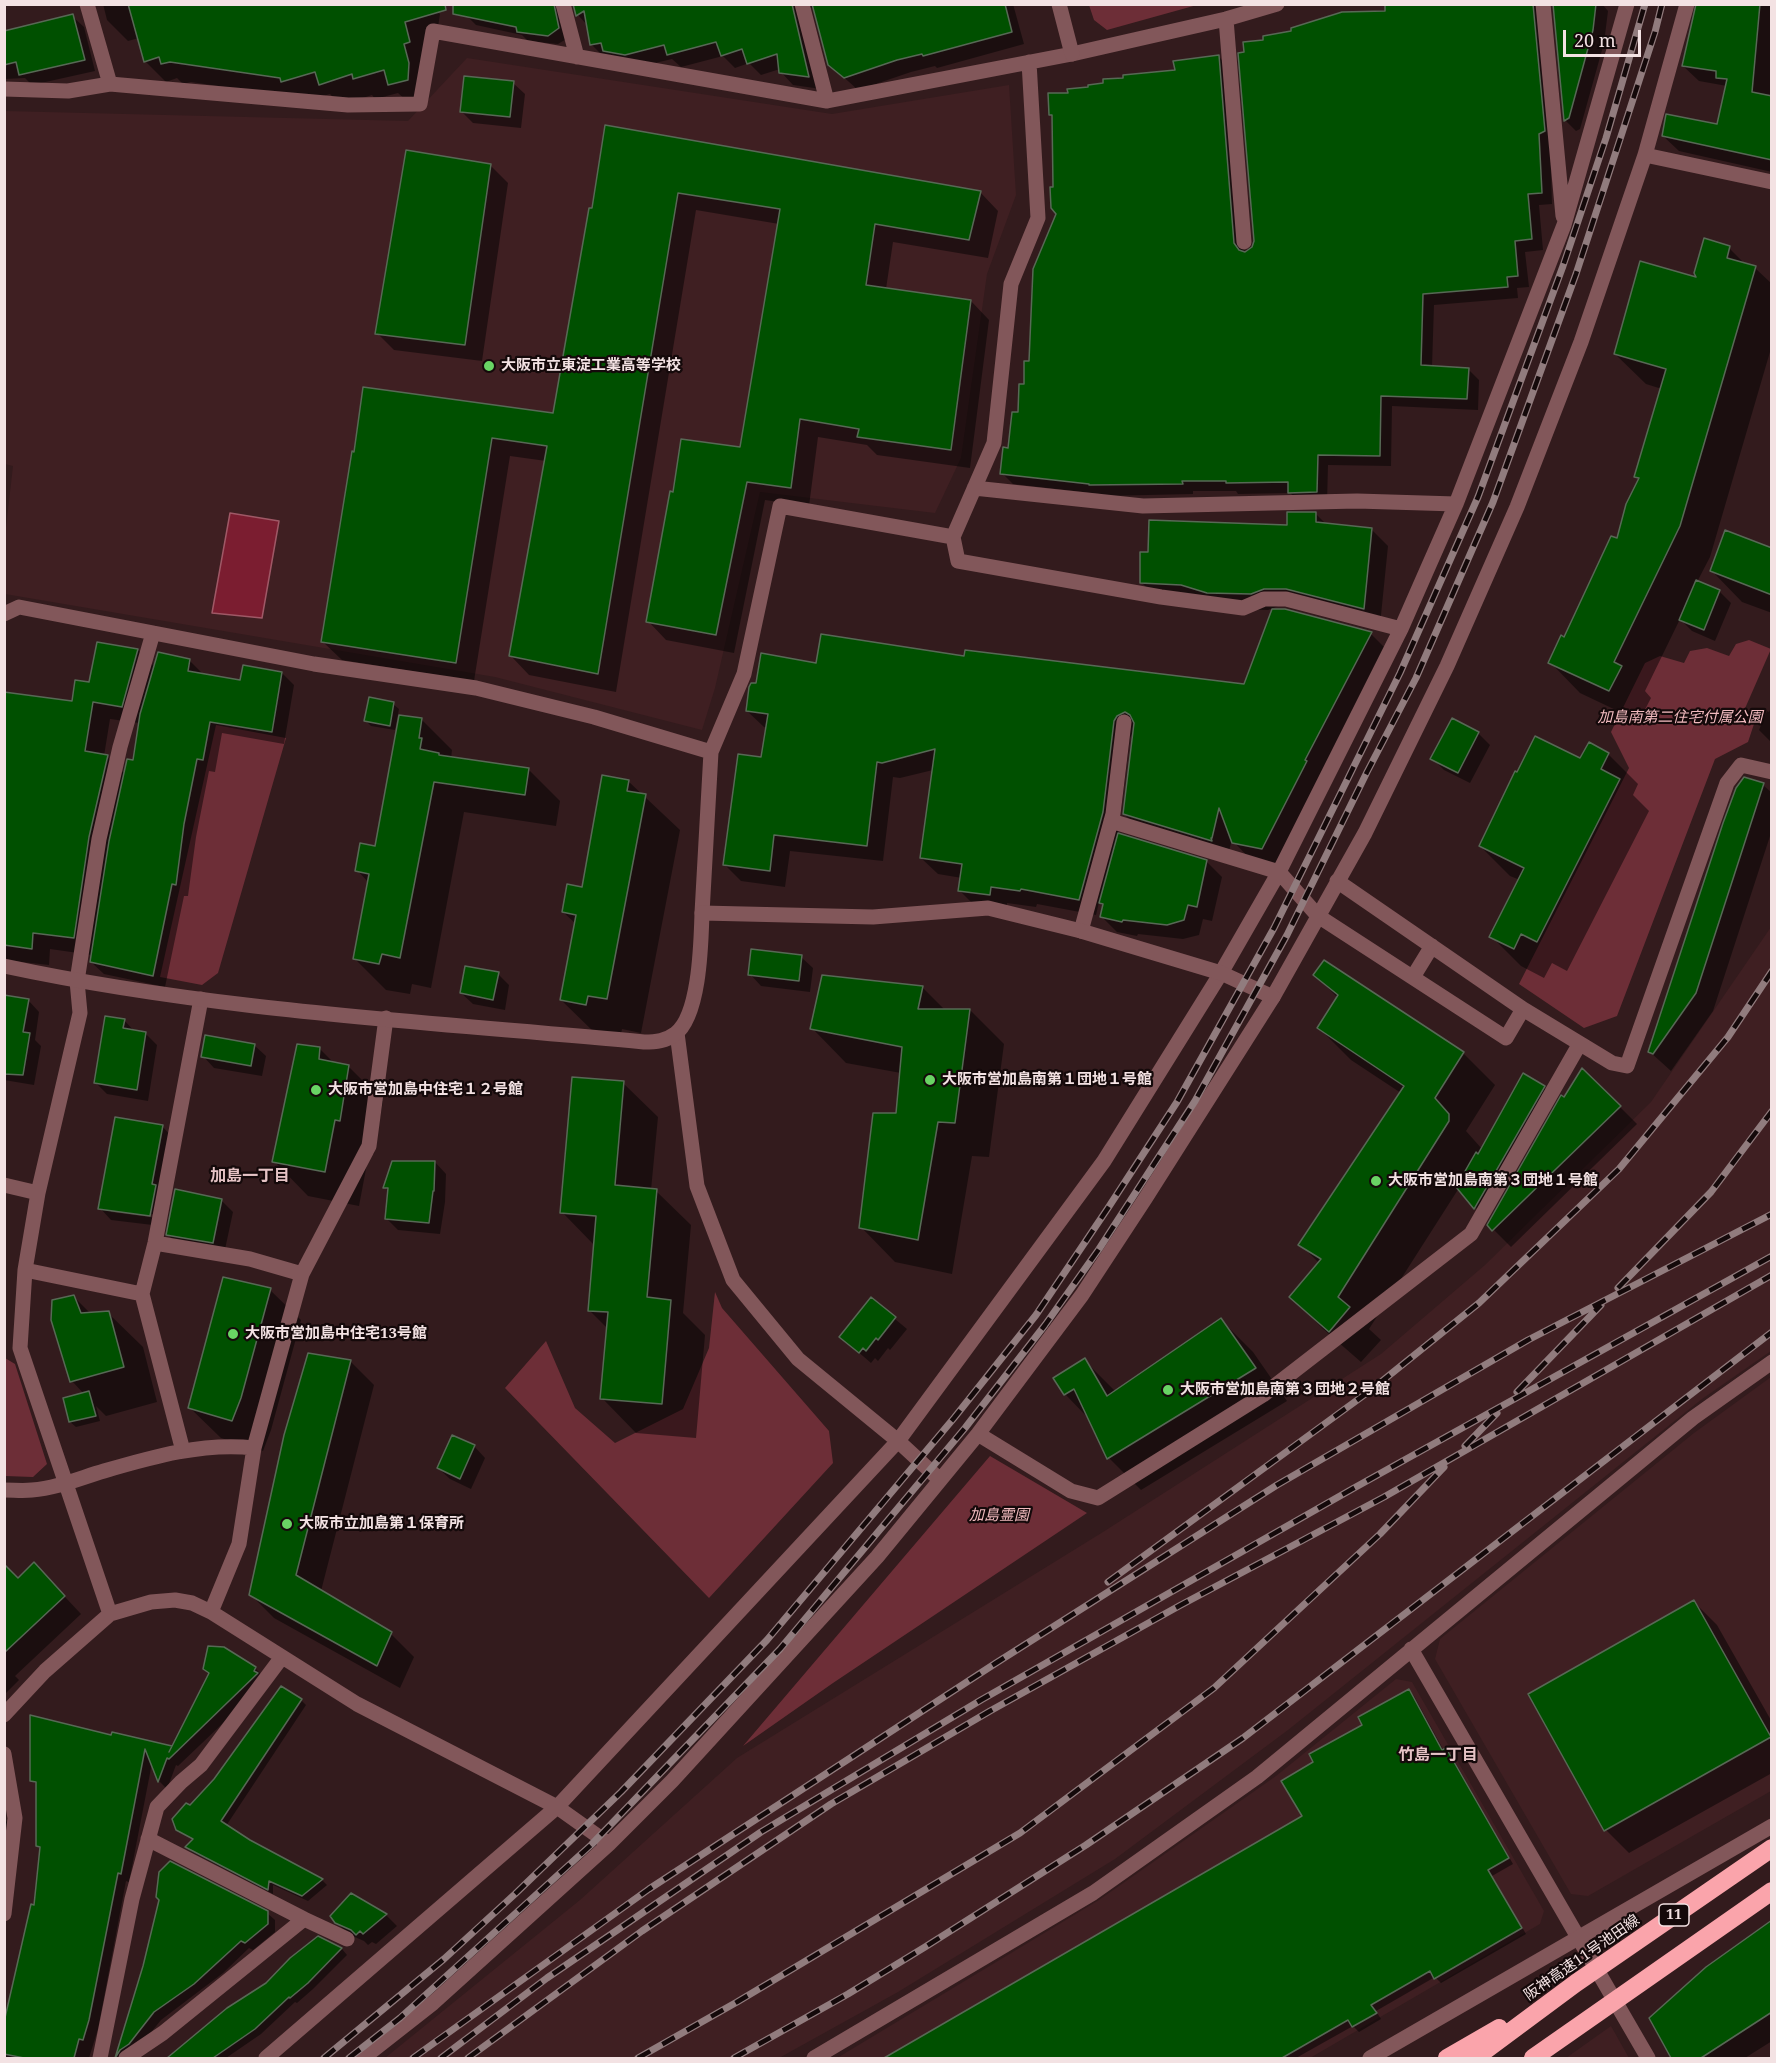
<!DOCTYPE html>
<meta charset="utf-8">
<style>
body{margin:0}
#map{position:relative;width:1776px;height:2063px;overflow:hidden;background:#331b1d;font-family:"Noto Serif",serif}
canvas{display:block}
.frame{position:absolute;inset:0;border:6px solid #f3e2e3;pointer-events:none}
.scale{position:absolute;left:1563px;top:30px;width:78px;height:27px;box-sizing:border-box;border:3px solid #f3e2e3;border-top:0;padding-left:8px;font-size:18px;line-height:21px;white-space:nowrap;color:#f3e2e3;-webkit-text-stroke:4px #14090a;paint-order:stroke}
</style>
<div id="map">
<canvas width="1776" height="2063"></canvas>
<div class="frame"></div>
<div class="scale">20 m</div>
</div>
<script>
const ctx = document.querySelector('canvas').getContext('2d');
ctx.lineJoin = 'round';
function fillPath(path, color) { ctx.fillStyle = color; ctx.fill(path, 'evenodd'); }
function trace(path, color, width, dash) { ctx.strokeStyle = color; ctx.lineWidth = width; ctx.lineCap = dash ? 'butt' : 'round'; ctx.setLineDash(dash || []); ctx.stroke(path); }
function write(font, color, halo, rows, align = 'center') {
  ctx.font = font + ' "Noto Serif","Noto Sans JP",serif'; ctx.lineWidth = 4.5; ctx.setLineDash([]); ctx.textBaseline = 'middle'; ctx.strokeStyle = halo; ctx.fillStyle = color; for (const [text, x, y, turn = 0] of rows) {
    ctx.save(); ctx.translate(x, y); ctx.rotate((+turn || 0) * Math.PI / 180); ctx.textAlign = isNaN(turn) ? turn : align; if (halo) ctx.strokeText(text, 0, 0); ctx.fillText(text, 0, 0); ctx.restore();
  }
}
fillPath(new Path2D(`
 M467,58L832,114L1009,85L1016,195L987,274L961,458L935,513L760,492L715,688L702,730L495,677L5,594V536L13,466L5,464V111L408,121Z
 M1771,927V1351L1702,1399L1288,1730L1115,1859L898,1992L779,2058H385L580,1900L737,1758L1103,1532L1381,1354L1485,1265L1651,1102Z
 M1771,1377V1791L1588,1896L1571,1894L1435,1659L1440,1639L1694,1433Z
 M1396,1679L1412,1682L1544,1911L1540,1924L1310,2058H837L1099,1900L1276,1776Z
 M1611,2026L1629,2058H1566Z`), '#3f1f22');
fillPath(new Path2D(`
 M1089,5L1090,4L1197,5L1107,30L1094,20Z
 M1749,640L1771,649L1743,713L1756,718L1748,742L1715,759L1617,1016L1584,1028L1519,984L1629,768L1611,732L1645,663L1660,656L1684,663L1690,651L1707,648L1729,656L1736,644Z
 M216,725L286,738L218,973L202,985L160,977Z
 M715,1292L722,1308L829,1431L833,1463L709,1598L505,1388L546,1341L575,1408L615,1443L683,1409L709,1348Z
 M5,1358L15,1364L47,1464L33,1477L5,1476Z
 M990,1456L1087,1513L833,1683L743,1746Z`), '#6d2e37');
const water = new Path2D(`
 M230,513L279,521L262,618L212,613Z`);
fillPath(water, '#7b1d30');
trace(water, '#9f5866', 1.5);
fillPath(new Path2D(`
 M103,4H431L440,14L429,85L411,105L398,93L375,99L372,95L341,105L330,94L303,102L299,98L191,82L183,84L177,78L166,82L145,61L139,38L128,41L107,20Z
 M553,4L562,14L568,38L558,44L528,41L522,35L476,25L467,16Z
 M574,4H1013L1024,44L937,68L935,66L911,72L858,90L829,64L814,6L807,10L821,89L793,85L781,72L780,69L761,75L749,63L735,68L723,56L681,67L672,59L638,67L604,57L591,44L588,26L578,15Z
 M1386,4H1536L1550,145L1552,204L1539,205L1543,250L1525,252L1529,287L1517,288L1518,298L1434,305L1432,367L1468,369L1479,380L1478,410L1392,406L1391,466L1328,465L1327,503H1301L1290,493L1238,494L1236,491H1193V494L1102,496L1100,494L1013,484L1002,473L1020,414L1058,213L1055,188L1054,117L1051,114L1069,94L1176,72L1219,57L1230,68L1245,254L1254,248L1255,241L1246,53L1265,41L1386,13Z
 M1553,4H1602L1608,11L1604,43L1580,129L1576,131L1565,120Z
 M1698,4H1772V172L1679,151L1663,136L1718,126L1727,86L1699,81L1683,66Z
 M72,16L84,27L95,71L32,85L25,78L4,79V33Z
 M513,83L525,94L521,128L473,123L461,111Z
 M606,127L980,192L998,211L988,258L893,242L886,289L971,301L989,320L970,468L877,455L867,445L818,437L809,506L765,500L734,653L666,640L648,621L674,493L741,449L779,224L696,210L616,692L529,675L511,656L546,461L510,456L474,681L342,660L323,642L353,453L554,415L594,210Z
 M490,165L508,183L482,361L394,350L377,333Z
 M1729,248L1746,265L1755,268L1772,284V345L1710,557L1697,582L1719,591L1731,603L1715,641L1692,631L1680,619L1645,691L1651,698L1639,721L1580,693L1550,662L1565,639L1618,539L1640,480L1636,476L1662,389L1646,384L1615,354L1698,280Z
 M1315,513L1327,525L1371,529L1388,546L1380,625L1281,605L1268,610L1224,609L1158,599L1142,583L1288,526Z
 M1772,549V613L1742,602L1712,571Z
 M1371,634L1387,650L1278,865L1250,859L1232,840L1228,854L1141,830L1124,814L1134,730L1130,738L1118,835L1207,862L1222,877L1212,921L1203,919L1199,935L1183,939L1138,934L1137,936L1117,932L1102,917L1104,907L1099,902L1096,915L1037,904L1036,907L1007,903L1006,911L976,907L960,891L962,878L938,874L921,858L933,770L900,778L893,777L883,861L790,851L785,887L741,881L725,865L763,759L768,728L764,727L747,711L817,665L965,658L1245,686Z
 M138,650L155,667L190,661L202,673L201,675L242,681L282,673L294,685L284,744L222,733L215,772L209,771L196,837L188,896H184L165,987L104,974L91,962L92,955L50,949L49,965L4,960V694L73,702L90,684ZM110,719L140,723L134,762L125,774L107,757L104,756Z
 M393,704L399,709L395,730L371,726L366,721Z
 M1772,706V743L1759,730L1767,711L1769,712Z
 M421,719L452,750L451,759L529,770L560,801L556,826L464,812L431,988L412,984L410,994L386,990L355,959L369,883L357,870L376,847Z
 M1452,720L1478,733L1490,745L1470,783L1444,770L1432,758Z
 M1608,754L1638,784L1633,795L1649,811L1567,971L1552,963L1544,978L1521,966L1491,936L1520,880L1510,876L1480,846L1581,760Z
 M628,781L680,830L641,1033L622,1029L620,1039L596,1034L561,1000L576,924L563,912L583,889Z
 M1763,785L1772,793V830L1713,1011L1671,1071L1650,1052Z
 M801,957L813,968L810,992L761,986L750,974Z
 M498,974L509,985L505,1010L473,1004L461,993Z
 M1315,975L1463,1053L1495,1085L1466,1131L1482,1149L1544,1087L1554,1097L1485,1218L1459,1188L1369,1329L1381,1340L1361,1362L1322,1328L1291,1296L1319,1263L1300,1244L1401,1093L1351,1060L1319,1028L1338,998Z
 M922,987L945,1010H970L1004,1044L989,1157L972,1156L952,1274L895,1262L861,1227L897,1115L901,1073L846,1063L812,1028Z
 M4,996L28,1000L39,1012L35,1040L41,1046L34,1085L4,1080Z
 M124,1020L135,1032L145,1033L157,1045L148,1101L107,1094L96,1083Z
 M254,1045L266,1056L262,1076L214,1068L203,1056Z
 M320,1049L335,1064L348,1066L383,1101L374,1154L369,1153L359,1206L308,1196L274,1161Z
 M1583,1070L1637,1124L1511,1247L1489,1225Z
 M623,1083L658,1117L651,1190L656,1191L691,1225L683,1313L705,1335L696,1438L636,1433L602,1398L608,1329L589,1310L595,1246L562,1212Z
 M162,1126L173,1138L161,1226L111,1220L100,1208ZM111,1209L158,1215L157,1218L111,1212Z
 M435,1162L446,1174L445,1202L440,1234L398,1230L387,1219L389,1192L385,1187Z
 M221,1200L233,1212L224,1254L179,1246L168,1235Z
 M270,1290L301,1320L271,1430L263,1451L221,1438L190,1408Z
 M74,1297L91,1314L108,1313L143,1347L157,1402L106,1416L96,1406L100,1421L76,1427L70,1422L84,1394L72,1381Z
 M871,1299L907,1329L890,1350L888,1348L878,1361L875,1358L871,1363L841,1337Z
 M1221,1320L1253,1352L1287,1401L1141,1490L1109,1458L1090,1420L1065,1394L1084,1360L1116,1392Z
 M309,1354L351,1362L374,1385L321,1591L391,1634L414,1657L400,1688L274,1618L251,1595Z
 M474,1446L485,1458L471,1489L450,1479L438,1468Z
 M4,1566L18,1580L51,1582L81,1614L15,1676L19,1680L4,1695Z
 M1694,1602L1717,1625L1772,1722V1773L1629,1853L1606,1830Z
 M255,1668L264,1677L265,1683L178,1766L176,1765L167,1789L159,1781L152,1763L129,1882L126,1881L98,2029L89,2058H4V2028L35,1906L41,1849L38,1846V1786L32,1780L113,1737L173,1749Z
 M1409,1690L1414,1696L1444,1751L1451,1755L1513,1864L1492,1876L1526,1934L1441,1983L1435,1977L1376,2011L1381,2019L1359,2032L1353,2026L1296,2058H887L1304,1817L1315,1763Z
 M301,1700L306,1705L226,1826L249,1842L322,1880L327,1885L308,1901L273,1885V1894L192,1852L187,1847L194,1841L178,1829L191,1807Z
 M4,1819L10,1825L4,1873Z
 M351,1895L386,1915L397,1926L376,1944L372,1942L368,1945L364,1941L348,1934L336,1922Z
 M161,1900L267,1913L275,1920V1932L253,1950L249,1948L223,1973L161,2020L136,2051L127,2058H117L144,1967Z
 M1772,1922V2041L1745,2058H1673L1651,2019Z
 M318,1938L342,1949L347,1955L313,1989L297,2003L295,2002L261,2034L226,2058H169L228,2010L267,1984Z`), '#0007');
const building = new Path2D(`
 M128,4H445L446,10L405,22L410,42L404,44L409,63L408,80L388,85L384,70L353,79L352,74L319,85L315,72L281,82L280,78L170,62L161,64L159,57L144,62Z
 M453,4H554L559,28L548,36L517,32L516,27L453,14Z
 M573,4H792L809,77L779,73L777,54L747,64L742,49L721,56L716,42L667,55L664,45L625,55L603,51L601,43L590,45L584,11L576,16Z
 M812,4H1005L1012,32L923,56L922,54L897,60L844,78L828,65Z
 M1385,4H1533L1545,131L1539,134L1542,193L1528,194L1532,239L1515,241L1518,276L1507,277L1508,287L1423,294L1421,365L1469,368L1467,399L1381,396L1380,456L1318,455L1317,492L1288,493V482L1226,483V481H1182L1183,484L1089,485V484L1000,474L1003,447L1008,448L1012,412H1018L1019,384H1024V361H1029L1033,269L1056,214L1051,208L1050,187H1053L1052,115H1049L1048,93H1068L1067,89L1088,87V85L1103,83V79L1123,78V75L1175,70L1173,61L1219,55L1234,243L1239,250L1245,252L1252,247L1254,241L1238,53L1244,52L1243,42L1263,40V36L1291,31V28L1342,12L1385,11Z
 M1553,4H1596L1593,30L1569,118L1564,121Z
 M1696,4H1760L1752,92L1772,96V160L1662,136L1666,114L1717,124L1727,79L1716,78V71L1682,66Z
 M73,14L85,60L19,75L16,62L4,65V31Z
 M464,76L514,81L510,117L460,112Z
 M605,125L981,191L969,240L875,224L866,285L971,300L951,450L857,437L859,429L800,419L791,488L747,482L716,635L646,622L670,491L673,492L681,439L740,447L780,209L678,193L598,674L509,656L547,446L492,438L456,663L321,642L352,451L354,452L363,387L553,413L589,208H592Z
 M406,150L491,164L465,345L375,334Z
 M1704,238L1730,246L1727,258L1756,266L1680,526L1614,662L1622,666L1609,691L1548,663L1561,635L1564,637L1611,536L1617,538L1626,504L1639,478L1634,477L1666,369L1614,354L1640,261L1696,277L1694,273Z
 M1287,512H1316V522L1372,528L1364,609L1286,589H1264L1251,594L1207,593L1181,585L1140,583V552H1148L1149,520L1287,525Z
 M1725,530L1772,548V595L1710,571Z
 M1696,580L1720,590L1704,630L1679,620Z
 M1272,609H1285L1372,632L1305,760L1307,761L1262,849L1232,843L1219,808L1212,838H1211L1212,841L1123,814L1134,723L1130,715L1125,712L1117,716L1114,721L1103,812L1079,900L1021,889L1020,891L991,887L990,895L958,891L962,864L920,858L935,749L882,763L877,762L867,846L774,835L770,871L723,865L738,754L761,757L768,714L746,711L749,687L751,683H756L761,653L816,663L821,634L964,656L965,650L1244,684Z
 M97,642L138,649L122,707L93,702L85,751L108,755L89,837L74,938L33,933L32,949L4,945V692L72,701L75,680L89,682Z
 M158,652L190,659L188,671L240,680L243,665L282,672L272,732L210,722L203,760L197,759L184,824L176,885L172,884L153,976L90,962L109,841L127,759L133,760L140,714Z
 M369,697L394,702L390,726L364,721Z
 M399,715L422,718L419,738H422L420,749L439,753V755L529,768L525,795L434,782L400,958L382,954L379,964L353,959L369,874L355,871L360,843L375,846Z
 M1452,718L1479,732L1458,773L1430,759Z
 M1535,736L1580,758L1589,742L1609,753L1601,769L1620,779L1537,942L1521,934L1514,949L1489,937L1524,868L1479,846L1515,771L1517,772Z
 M602,775L629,780L627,791L646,794L607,999L588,996L586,1005L560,1000L576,915L562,912L567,884L582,887Z
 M1744,777L1764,783L1696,993L1653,1054L1648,1052L1723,823L1736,788Z
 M1118,833L1207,860L1197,907L1188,905L1184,920L1167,925L1123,920L1122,922L1100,917L1103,904L1099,903Z
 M751,949L802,955L799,981L748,975Z
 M1324,960L1464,1052L1435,1098L1449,1114V1121L1338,1297L1350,1307L1329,1332L1289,1297L1321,1259L1298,1245L1404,1086L1317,1028L1338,995L1313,975Z
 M465,966L499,972L493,1000L460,993Z
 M822,975L923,986L918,1009H970L955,1123L938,1122L918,1240L859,1228L873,1113H896L902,1047L810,1029Z
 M4,995L29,999L23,1032L30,1033L23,1075L4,1074Z
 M105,1016L125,1019L123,1028L146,1032L137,1090L94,1083Z
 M205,1035L255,1044L251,1066L201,1057Z
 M297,1044L320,1047L319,1059L349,1065L340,1121L335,1120L325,1172L272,1162Z
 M1582,1068L1621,1106L1492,1231L1487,1225L1561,1095L1564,1097Z
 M1523,1073L1545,1086L1474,1209L1456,1187L1476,1152L1478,1154Z
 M572,1077L624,1081L615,1185L657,1189L647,1297L671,1300L662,1404L600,1399L608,1312L588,1311L596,1216L560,1213Z
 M115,1117L163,1125L152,1184L156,1185L150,1216L98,1209Z
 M392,1161H435L434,1191H433L429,1223L385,1219L388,1188H383Z
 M175,1189L222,1199L213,1243L166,1235Z
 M223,1277L271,1288L241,1398L232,1421L188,1408Z
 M74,1295L81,1313L109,1311L124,1367L70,1382L51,1320L52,1300Z
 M871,1297L896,1317L878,1340L876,1338L866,1351L863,1348L859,1353L839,1337Z
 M1221,1318L1256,1368L1107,1459L1074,1389L1064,1395L1053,1378L1085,1358L1107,1396Z
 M308,1353L351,1360L296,1575L392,1632L377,1666L249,1595L284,1435Z
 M89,1391L96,1416L69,1422L63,1398Z
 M452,1435L475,1445L460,1479L437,1468Z
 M34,1562L65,1596L4,1653V1564L18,1578Z
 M1694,1600L1771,1737L1604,1831L1528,1694Z
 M208,1646L224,1647L256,1667L254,1671L258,1673L169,1759L167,1758L158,1782L145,1749L121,1874L118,1873L89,2020L83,2040L79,2039L74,2058H24L4,2054V2022L31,1904L34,1905L40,1847L36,1846V1782L30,1781V1715L111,1735L112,1732L172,1746L169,1752L209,1673L203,1669Z
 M281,1686L302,1699L221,1821L250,1840L323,1879L302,1896L269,1881L268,1890L185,1847L193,1839L176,1830L172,1819L186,1803L190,1805L214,1779Z
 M1409,1689L1442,1750L1446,1748L1509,1858L1488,1870L1522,1928L1434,1979L1430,1971L1371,2005L1377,2013L1352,2027L1348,2020L1282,2058H884L1302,1816L1281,1781L1313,1762L1309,1754L1362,1725L1358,1717Z
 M170,1861L268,1911V1924L245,1943L241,1941L194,1984L154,2012L129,2044L120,2050L115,2058L143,1966L159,1900L156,1897L159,1872Z
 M351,1893L387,1914L363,1934L360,1931L356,1935L351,1930L335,1923L330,1916Z
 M1772,1920V2012L1701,2058H1671L1649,2018L1706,1967Z
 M318,1936L342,1948L308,1983L290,1998L289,1997L255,2029L213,2058H167L227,2008L266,1983L290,1958Z`);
fillPath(building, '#005000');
trace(building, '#576955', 1.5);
trace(new Path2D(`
 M87,4L110,84
 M563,4L577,57
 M802,4L827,101
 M1543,4L1563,216
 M1226,19L1244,242
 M4,89L68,91L110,84L348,105L420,104L433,31L827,101L1072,54L1226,19L1277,4
 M1645,155L1772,182
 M974,488L1143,506L1357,501L1456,504
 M953,537L958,561L1161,597L1243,608L1264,599H1286L1401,629
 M4,614L19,607L314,664L476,688L594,717L711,752
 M1111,821L1279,872L1318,916L1506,1038L1523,1009
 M1337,881L1523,1009L1612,1063L1627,1066L1727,783L1741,765L1772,772
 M702,913L711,752L744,674L780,506L953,537L994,443L1011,284L1038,218L1029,62
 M1081,931L1113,814L1124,722
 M1413,977L1432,946
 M677,1033L697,1186L733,1280L798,1359L898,1441L939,1479
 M4,1185L38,1193
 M155,1243L250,1259L302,1274
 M25,1270L142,1294
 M978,1434L1071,1491L1098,1498L1263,1395L1471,1234L1579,1045
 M183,1451L142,1294L155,1243L201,999
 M4,1490C14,1490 23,1491 32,1490C57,1488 80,1478 104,1471C152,1457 204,1442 254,1448
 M211,1612L239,1544L254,1448L302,1274L369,1146L386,1018
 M110,1614L20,1348L25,1270L38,1193L80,1013L77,981L99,839L120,747L153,633
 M1411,1649L1648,2058
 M4,1715L45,1671L110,1614L151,1602L175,1600L192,1603L211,1612L357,1704L557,1807L609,1844
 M4,1754L15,1818L4,1914
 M148,1839L304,1919
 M100,2058L132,1899L157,1807L181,1782L201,1765L282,1657
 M126,2058L163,2033L304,1919L347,1939
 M266,2058L557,1807L898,1441L1104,1161L1221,973L1279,872L1401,629L1426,572L1456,504L1564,225L1627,4
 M363,2058L433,2003L609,1844L672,1781L877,1557L978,1434L1082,1295L1145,1199L1273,997L1365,833L1447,666L1517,507L1581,342L1645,155L1687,4
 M814,2058L1093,1893L1257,1777L1693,1418L1772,1362`), '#82575a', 15);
trace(new Path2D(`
 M1059,4L1072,54
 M4,966C214,1011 431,1022 644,1042C656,1042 666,1041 675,1034C700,1016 701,942 702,913L873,917L988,908L1081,931L1221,973L1273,997
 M1370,2058L1772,1826`), '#82575a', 15);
trace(new Path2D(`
 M1447,2058L1499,2028
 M1475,2058L1576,1983L1772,1848
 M1533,2058L1772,1891`), '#faa4ab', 18);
const rail = new Path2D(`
 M1618,1288L1711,1192L1772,1111
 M1517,1392L1601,1305
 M1465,1446L1497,1413
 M1108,1582L1371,1390L1479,1303L1619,1169L1728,1037L1772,971
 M324,2058L444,1959L515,1894L621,1792L767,1640L954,1418L1036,1315L1108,1208L1177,1102L1274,928L1400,673L1478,497L1563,266L1606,138L1645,4
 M349,2058L400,2018L591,1845L780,1649L965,1428L1045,1325L1099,1249L1195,1101L1287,935L1367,772L1416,678L1493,502L1576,274L1655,32L1662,4
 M413,2058L649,1889L996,1663L1277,1485L1528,1340L1772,1214
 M441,2058L547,1978L761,1832L981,1700L1354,1488L1772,1256
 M468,2058L642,1931L831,1804L990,1711L1179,1606L1384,1497L1772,1275
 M638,2058L737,2002L1020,1833L1214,1688L1380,1534L1444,1467
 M734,2058L848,1994L925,1947L1086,1845L1243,1738L1772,1332`);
trace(rail, '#917c7e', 7);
trace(rail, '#14090a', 4.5, [14]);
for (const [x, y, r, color] of [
 [489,366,6,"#69d464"],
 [930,1080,6,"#69d464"],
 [316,1090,6,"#69d464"],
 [1376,1181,6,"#69d464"],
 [233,1334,6,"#69d464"],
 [1168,1390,6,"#69d464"],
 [287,1524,6,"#69d464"]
]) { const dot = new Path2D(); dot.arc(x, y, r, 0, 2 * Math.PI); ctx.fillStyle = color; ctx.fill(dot); trace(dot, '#14090a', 2); }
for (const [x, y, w] of [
 [1674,1915,30]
]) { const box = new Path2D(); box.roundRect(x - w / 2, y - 11, w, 22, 4.5); ctx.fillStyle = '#14090a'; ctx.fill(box); trace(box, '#f3e2e3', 1.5); }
write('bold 14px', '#f3e2e3', null, [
 ["11",1674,1915]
]);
write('bold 15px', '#f3e2e3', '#14090a', [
 ["大阪市立東淀工業高等学校",501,366],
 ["大阪市営加島南第１団地１号館",942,1080],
 ["大阪市営加島中住宅１２号館",328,1090],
 ["大阪市営加島南第３団地１号館",1388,1181],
 ["大阪市営加島中住宅13号館",245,1334],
 ["大阪市営加島南第３団地２号館",1180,1390],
 ["大阪市立加島第１保育所",299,1524]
], 'left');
write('italic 15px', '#f1babe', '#14090a', [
 ["加島南第二住宅付属公園",1680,718],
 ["加島霊園",999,1516]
]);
write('15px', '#f3e2e3', '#14090a', [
 ["阪神高速11号池田線",1582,1958,-35]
]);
write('bold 16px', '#e5c3c5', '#14090a', [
 ["加島一丁目",250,1176],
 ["竹島一丁目",1438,1755]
]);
</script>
